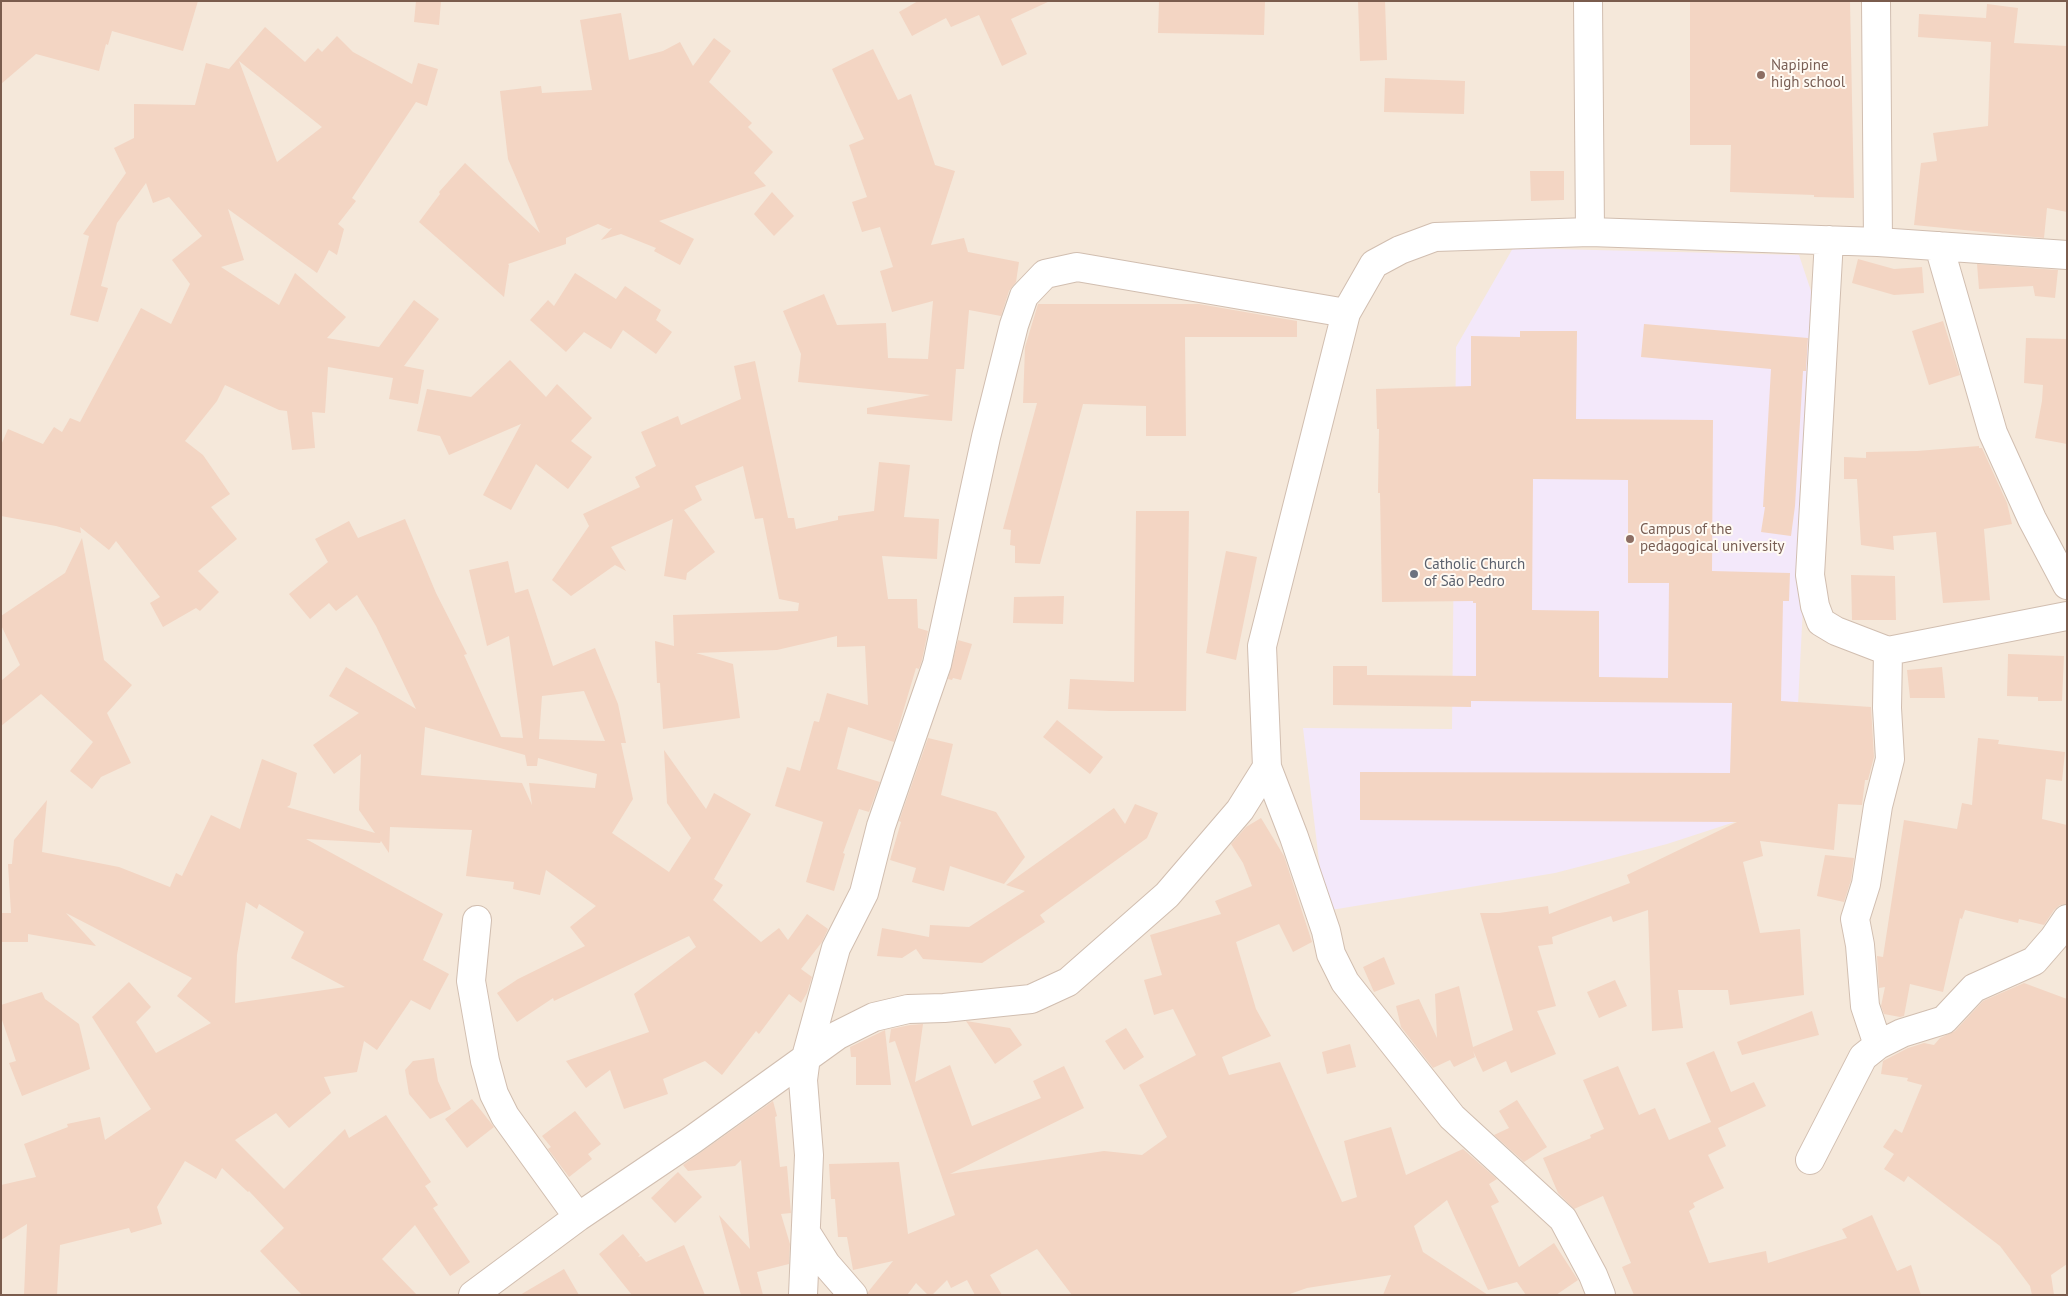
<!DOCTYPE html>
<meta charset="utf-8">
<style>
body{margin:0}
#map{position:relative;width:2068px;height:1296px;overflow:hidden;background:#fdf6ec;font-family:"PT Sans",sans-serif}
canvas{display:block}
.frame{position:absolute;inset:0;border:2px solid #7a5c4d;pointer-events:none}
</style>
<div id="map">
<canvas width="2068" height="1296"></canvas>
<div class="frame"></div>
</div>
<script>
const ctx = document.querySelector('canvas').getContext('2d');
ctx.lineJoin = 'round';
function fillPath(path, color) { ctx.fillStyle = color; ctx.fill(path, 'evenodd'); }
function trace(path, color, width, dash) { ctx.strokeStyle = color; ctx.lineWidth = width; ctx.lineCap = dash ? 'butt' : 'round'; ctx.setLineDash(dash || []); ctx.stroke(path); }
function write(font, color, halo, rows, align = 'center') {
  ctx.font = font + ' "PT Sans",sans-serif'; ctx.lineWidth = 4; ctx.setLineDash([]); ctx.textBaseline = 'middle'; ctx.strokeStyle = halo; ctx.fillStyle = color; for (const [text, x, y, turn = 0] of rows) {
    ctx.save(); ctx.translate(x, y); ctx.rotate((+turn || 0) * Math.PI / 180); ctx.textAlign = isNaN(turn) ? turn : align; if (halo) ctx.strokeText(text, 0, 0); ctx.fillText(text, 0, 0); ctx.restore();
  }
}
fillPath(new Path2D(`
 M1,1H2067V1295H1Z`), '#f5e8da');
fillPath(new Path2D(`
 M1513,248L1799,255L1814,300L1816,350L1793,803L1667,844L1555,873L1325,911L1303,728L1452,729L1456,347Z`), '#f3e8fa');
fillPath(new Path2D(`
 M1,1H198L183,51L112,31L108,45L106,44L99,71L36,54L1,84Z
 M416,1H441L439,25L414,22Z
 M918,1H1050L1011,19L1027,54L1002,66L979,15L951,27L946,18L912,36L899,12Z
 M1159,1H1265L1264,35L1158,33Z
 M1358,1H1385L1387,60L1360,61Z
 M1690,1H1850L1854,198L1814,197V195L1730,192L1731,145H1690Z
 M1987,4L2018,8L2014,43L2067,46V212L2047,208L2044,238L1914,225L1921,163L1937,161L1933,133L1988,126L1991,42L1918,37L1919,14L1986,18Z
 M621,13L629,60L663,51L680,42L693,66L714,38L731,51L709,82L752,123L748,127L773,152L754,173L766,186L659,221L694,239L680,265L654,251L656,248L621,234L601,240L612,228L609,229L598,224L566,238V244L508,264L509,265L504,297L419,222L440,194L439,192L465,163L540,233L508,159L500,91L541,86L542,93L592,90L580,20Z
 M265,27L305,62L318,48L322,52L337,36L353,52L412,84L418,63L438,69L427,106L416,102L352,198L356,201L338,224L344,229L337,255L329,250L317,273L228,209L244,260L221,267L279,305L295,273L346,317L327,338L379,347L414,300L439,319L404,366L424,370L418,404L389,399L393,378L328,367L325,413L312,412L315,448L292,450L287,411L279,410L225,385L217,401L185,441L203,455L230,494L211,507L237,539L198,571L219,592L200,611L196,608L163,627L150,603L160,597L116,541L109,550L80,527L81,533L56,526L1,516V445L8,429L43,444L54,427L62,432L70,418L80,422L141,308L171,324L190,284L172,260L202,236L169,197L153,203L146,183L117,223L101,286L108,288L98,322L70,315L89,236L83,234L126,173L114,148L134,138V104L195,105L206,63L229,69ZM239,61L322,127L277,162Z
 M873,49L898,100L911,94L935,165L955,171L931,245L964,238L968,252L1019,262L1016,282L1009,291L1001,316L969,310L964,369H956L952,421L867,414V408L930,395L798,382L801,354L783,311L824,294L837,325L886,323L888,358L928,359L933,301L892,312L880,271L893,267L880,227L862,232L852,202L867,197L849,145L864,139L832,69Z
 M1385,78L1465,81L1464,114L1384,112Z
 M1530,171H1564V200L1531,201Z
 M772,192L794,216L774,236L754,214Z
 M1858,259L1894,269L1922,267L1924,293L1894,295L1852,283Z
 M1977,264L2058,270L2055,298L2035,296L2033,286L1979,289Z
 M575,273L616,299L625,286L661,310L656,320L672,332L656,354L623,330L611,349L584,332L566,352L530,320L548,300L554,306Z
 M1038,304H1199L1297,321V337H1185L1186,436H1146V406L1083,404L1040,564L1015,563V546L1010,545L1011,530L1003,529L1037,403H1023L1025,347Z
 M1943,321L1960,375L1929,385L1912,331Z
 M1644,324L1808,338L1806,371H1803L1795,506L1791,536L1761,532L1765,507H1763L1771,369L1641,357Z
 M1520,331H1577L1576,419L1713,420L1712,571L1790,573L1789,601H1783L1781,701L1871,707L1874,757L1868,780H1865L1862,805L1838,804L1834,850L1760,841L1763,856L1743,862L1760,933L1800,929L1804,995L1730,1005L1728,990H1678L1683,1028L1652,1031L1648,910L1613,922L1611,916L1552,937L1553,944L1538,946L1556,1006L1537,1011L1556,1054L1511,1073L1506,1061L1483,1072L1473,1051L1475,1057L1454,1067L1450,1060L1433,1068L1401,1027L1396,1006L1419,999L1437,1038L1435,994L1459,986L1473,1047L1513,1030L1480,913H1499L1548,906L1549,914L1630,883L1627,875L1737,822L1360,820V772L1730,773L1732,703L1471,701V707L1333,705V666H1367V675L1476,676V603H1473V601L1382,602L1380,493H1378L1379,429H1377L1376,389L1471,386V336L1520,337ZM1533,479L1628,480V583H1669L1668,678L1599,677V611L1532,610Z
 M2026,338L2067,339V444L2035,438L2042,401L2043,385L2024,383Z
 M510,360L546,397L557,384L592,418L571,441L592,457L568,489L536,464L511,510L483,495L521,424L449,455L440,436L417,431L427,389L471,397Z
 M755,361L788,518H794L796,529L838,520V516L874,511L879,462L910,465L904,517L939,519L937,559L882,556L888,599H917L918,628L928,631L922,660L919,669L916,668L894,742L848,727L837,769L880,782L869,812L859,809L843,853L845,854L834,891L806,882L823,822L775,806L787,767L800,771L814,721L819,722L827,693L868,705L865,646L837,647V636L777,650L696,653L733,664L740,718L663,729L660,683H657L655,641L674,646L673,615L798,611L799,603L779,599L763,518L755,519L743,466L695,486L702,500L684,510L715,552L687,573L686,580L664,576L673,519L611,547L626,571L615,565L571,596L552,580L589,526L583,514L640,487L635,477L656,466L641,432L678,416L681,425L741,399L734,366Z
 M1979,446V448H1982L2007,503L2012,524L1984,529L1990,600L1943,603L1936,532L1893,536L1894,550L1861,545L1857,479H1844V457L1866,458V452L1917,451Z
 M1136,511H1189L1186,711H1109L1068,709L1070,679L1134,682Z
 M405,519L436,593L467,654L464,655L501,737L523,738L509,636L487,646L469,570L508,561L515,593L528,589L553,666L595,648L618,704L626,743H621L633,799L612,833L669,872L691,838L667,803L664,750L706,809L714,793L751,814L714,879L723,885L713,900L761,942L779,928L788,940L807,914L828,929L822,942L801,969L812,977L807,993L801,1003L789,994L759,1034L756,1031L722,1075L705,1061L663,1079L668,1094L624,1109L610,1070L586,1088L566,1061L649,1032L634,994L696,947L689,936L554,1001L553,998L517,1022L497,993L518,979L585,946L570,927L596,906L546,870L540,895L513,889L514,882L466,876L472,830L390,827L389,853L381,841L380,843L306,839L443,914L423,960L449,974L430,1010L411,1000L377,1050L364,1041L357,1072L324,1077L331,1093L289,1128L276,1113L235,1140L284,1189L345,1129L349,1138L386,1115L431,1182L425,1186L438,1205L433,1208L470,1262L450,1276L415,1225L382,1259L417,1295H302L260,1251L284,1228L249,1191L248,1192L222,1168L216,1179L185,1161L157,1207L162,1224L131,1233L129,1228L60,1245L57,1295H24L27,1224L1,1240V1185L36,1177L24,1144L68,1127L67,1124L100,1117L105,1140L151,1109L92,1017L129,982L151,1007L136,1022L156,1053L211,1023L177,996L192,978L66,913L96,946L28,934V942H1V913H11L8,864H12L14,840L47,800L42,852L119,867L170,887L176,873L182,876L211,815L240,829L262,759L297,773L290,805L287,807L375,833L359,810L361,754L334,774L313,745L359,713L329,696L346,667L416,709L376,626L357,595L336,611L329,603L310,619L289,594L328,562L315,539L349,521L358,538ZM584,691L605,741L539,739L542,696ZM425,727L525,755L527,766H537L538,758L597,774L595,788L529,783L532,805L522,783L421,775ZM246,902L257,909L259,904L304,932L291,958L345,987L235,1003L237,955Z
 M82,538L104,660L132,685L107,713L131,763L101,777L92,789L70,771L93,742L41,694L1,726V681L20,665L1,625V616L65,573Z
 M1226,551L1257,557L1236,660L1206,653Z
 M1851,575L1895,576L1896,620H1852Z
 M1064,596L1063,624L1013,623L1014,597Z
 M958,640L972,644L961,680L953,678L952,680L948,679Z
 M2008,654L2064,656L2062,701H2038V697L2007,696Z
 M1942,667L1945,698H1910L1907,670Z
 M1057,720L1103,757L1090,774L1043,737Z
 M928,738L953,744L941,795L996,812L1025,857L1004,884L950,866L944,891L912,882L916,868L890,860L901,822L899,821Z
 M1978,738L1999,740L1998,744L2065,752L2062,781L2046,779L2042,819L2067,825V904L2060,905L2054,910L2044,925L2019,919L2018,923L1965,910L1962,919L1960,918L1943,992L1910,984L1904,1016L1900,1017L1884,1014L1881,1006L1885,987L1879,988L1877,956L1883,957L1904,820L1957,829L1962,803L1972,805Z
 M1135,804L1158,813L1147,838L1040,915L1045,922L982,963L923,959L916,949L902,958L877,956L882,928L929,937L930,925L969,927L1025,891L1006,885L1114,808L1125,824Z
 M1261,818L1284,856L1312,942L1293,952L1279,924L1236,942L1256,1009L1271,1036L1222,1057L1229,1075L1280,1062L1342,1202L1357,1197L1344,1141L1391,1127L1406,1175L1463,1149L1497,1179L1489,1184L1499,1202L1491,1206L1519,1267L1554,1243L1578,1280L1556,1295H1526L1517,1282L1488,1290L1447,1200L1414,1226L1423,1252L1488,1295H1383L1391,1275L1307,1288L1287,1295H1072L1037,1249L990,1275L1002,1295H975L967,1280L951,1288L947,1280L932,1295H928L916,1283L907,1295H868V1292L893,1261L853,1270L847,1237H838L835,1199H831L829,1164L899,1162L908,1234L955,1215L895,1041L889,1043L891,1029L910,1025L923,1024L915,1082L950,1065L972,1126L1041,1098L1033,1081L1064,1066L1084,1108L950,1174L1104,1151L1142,1155L1167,1137L1139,1085L1196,1055L1173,1009L1154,1015L1144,980L1162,975L1150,935L1221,914L1215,901L1252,886L1243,863L1231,844L1246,827Z
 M1825,855L1854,858L1851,880L1844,902L1817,896Z
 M1384,957L1395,984L1374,992L1363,967Z
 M1615,980L1627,1006L1599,1018L1587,992Z
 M2024,983L2067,999V1264L2051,1275L2054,1295H2032L2030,1286L2000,1246L1908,1176L1904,1182L1884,1169L1894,1154L1883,1147L1895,1129L1902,1133L1922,1085L1907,1081L1908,1078L1881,1074L1883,1061L1908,1048L1924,1043L1934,1045L1940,1038L1955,1031L1983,1001Z
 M42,992L45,999L79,1024L90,1069L22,1096L9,1063L16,1061L1,1017V1005Z
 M1812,1011L1819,1035L1742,1055L1737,1042Z
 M966,1021L1010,1028L1022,1045L995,1064Z
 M1126,1028L1144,1057L1124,1070L1105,1041Z
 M885,1030L891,1085H856V1057H851L850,1047Z
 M1350,1044L1356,1067L1327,1074L1322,1052Z
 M1714,1051L1731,1092L1754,1082L1766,1106L1718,1128L1726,1146L1708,1155L1724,1188L1693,1203L1695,1207L1689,1211L1709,1263L1766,1251L1768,1263L1847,1238L1842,1229L1872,1215L1897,1271L1911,1265L1921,1295H1634L1622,1267L1631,1263L1603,1196L1574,1209L1558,1193L1543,1158L1591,1138L1590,1135L1604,1129L1583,1080L1618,1066L1639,1115L1655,1108L1669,1140L1711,1122L1686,1063Z
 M434,1058L438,1081L451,1109L430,1119L409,1094L405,1070L413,1061Z
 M472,1099L494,1127L467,1148L445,1119Z
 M1517,1100L1547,1147L1524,1162L1494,1135L1509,1128L1499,1111Z
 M773,1101L777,1116L775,1117L780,1167L787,1166L791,1213L781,1214L790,1244L789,1264L757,1272L763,1295H741L719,1215L750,1249L741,1160L735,1166L688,1171L683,1165Z
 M575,1111L601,1144L588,1154L592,1159L569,1177L548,1149L551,1147L542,1136Z
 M678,1172L702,1197L675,1223L651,1198Z
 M623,1234L640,1255L638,1257L641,1256L646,1262L684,1245L705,1295H632L599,1254Z
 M564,1269L579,1295H520Z`), '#f3d5c3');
const street = new Path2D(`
 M1588,1L1590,232
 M1876,1L1878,242
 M1829,240L1810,575L1815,606L1821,622L1836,631L1888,651L2067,616
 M1939,246L1993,433L2032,519L2067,585
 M1267,767L1294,837L1326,931L1331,954L1345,982L1452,1117L1563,1219L1593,1275L1601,1295
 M477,920L471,981L485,1061L494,1094L505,1116L578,1217
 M1878,1045L1865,1006L1860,945L1855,919L1866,884L1878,806L1890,759L1887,708L1888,651
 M1810,1160L1863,1057L1878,1045L1902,1033L1944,1020L1974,988L2034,961L2054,938L2067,919
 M807,1234L826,1264L853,1295
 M473,1295L578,1217L692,1140L838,1035L874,1017L908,1009L944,1008L1031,999L1068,982L1167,895L1240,810L1267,767L1262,646L1346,313L1374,264L1400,250L1435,237L1590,232L1878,242L2067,255
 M803,1295L809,1155L803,1080L806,1057L836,948L864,893L881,826L937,664L986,437L1014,325L1024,296L1045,274L1077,267L1346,313`);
trace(street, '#d1beb0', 30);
trace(street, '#fff', 28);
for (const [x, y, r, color] of [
 [1761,75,5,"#8d6e63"],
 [1630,539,5,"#8d6e63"],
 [1414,574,5,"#6b7280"]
]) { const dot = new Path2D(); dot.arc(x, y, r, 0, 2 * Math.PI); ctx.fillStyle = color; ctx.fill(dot); trace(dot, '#fffaf3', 2); }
write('15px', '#785e54', '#fffaf3', [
 ["Napipine",1771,66],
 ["high school",1771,83],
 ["Campus of the",1640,530],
 ["pedagogical university",1640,547]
], 'left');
write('15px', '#5b616d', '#fffaf3', [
 ["Catholic Church",1424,565],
 ["of São Pedro",1424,582]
], 'left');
</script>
